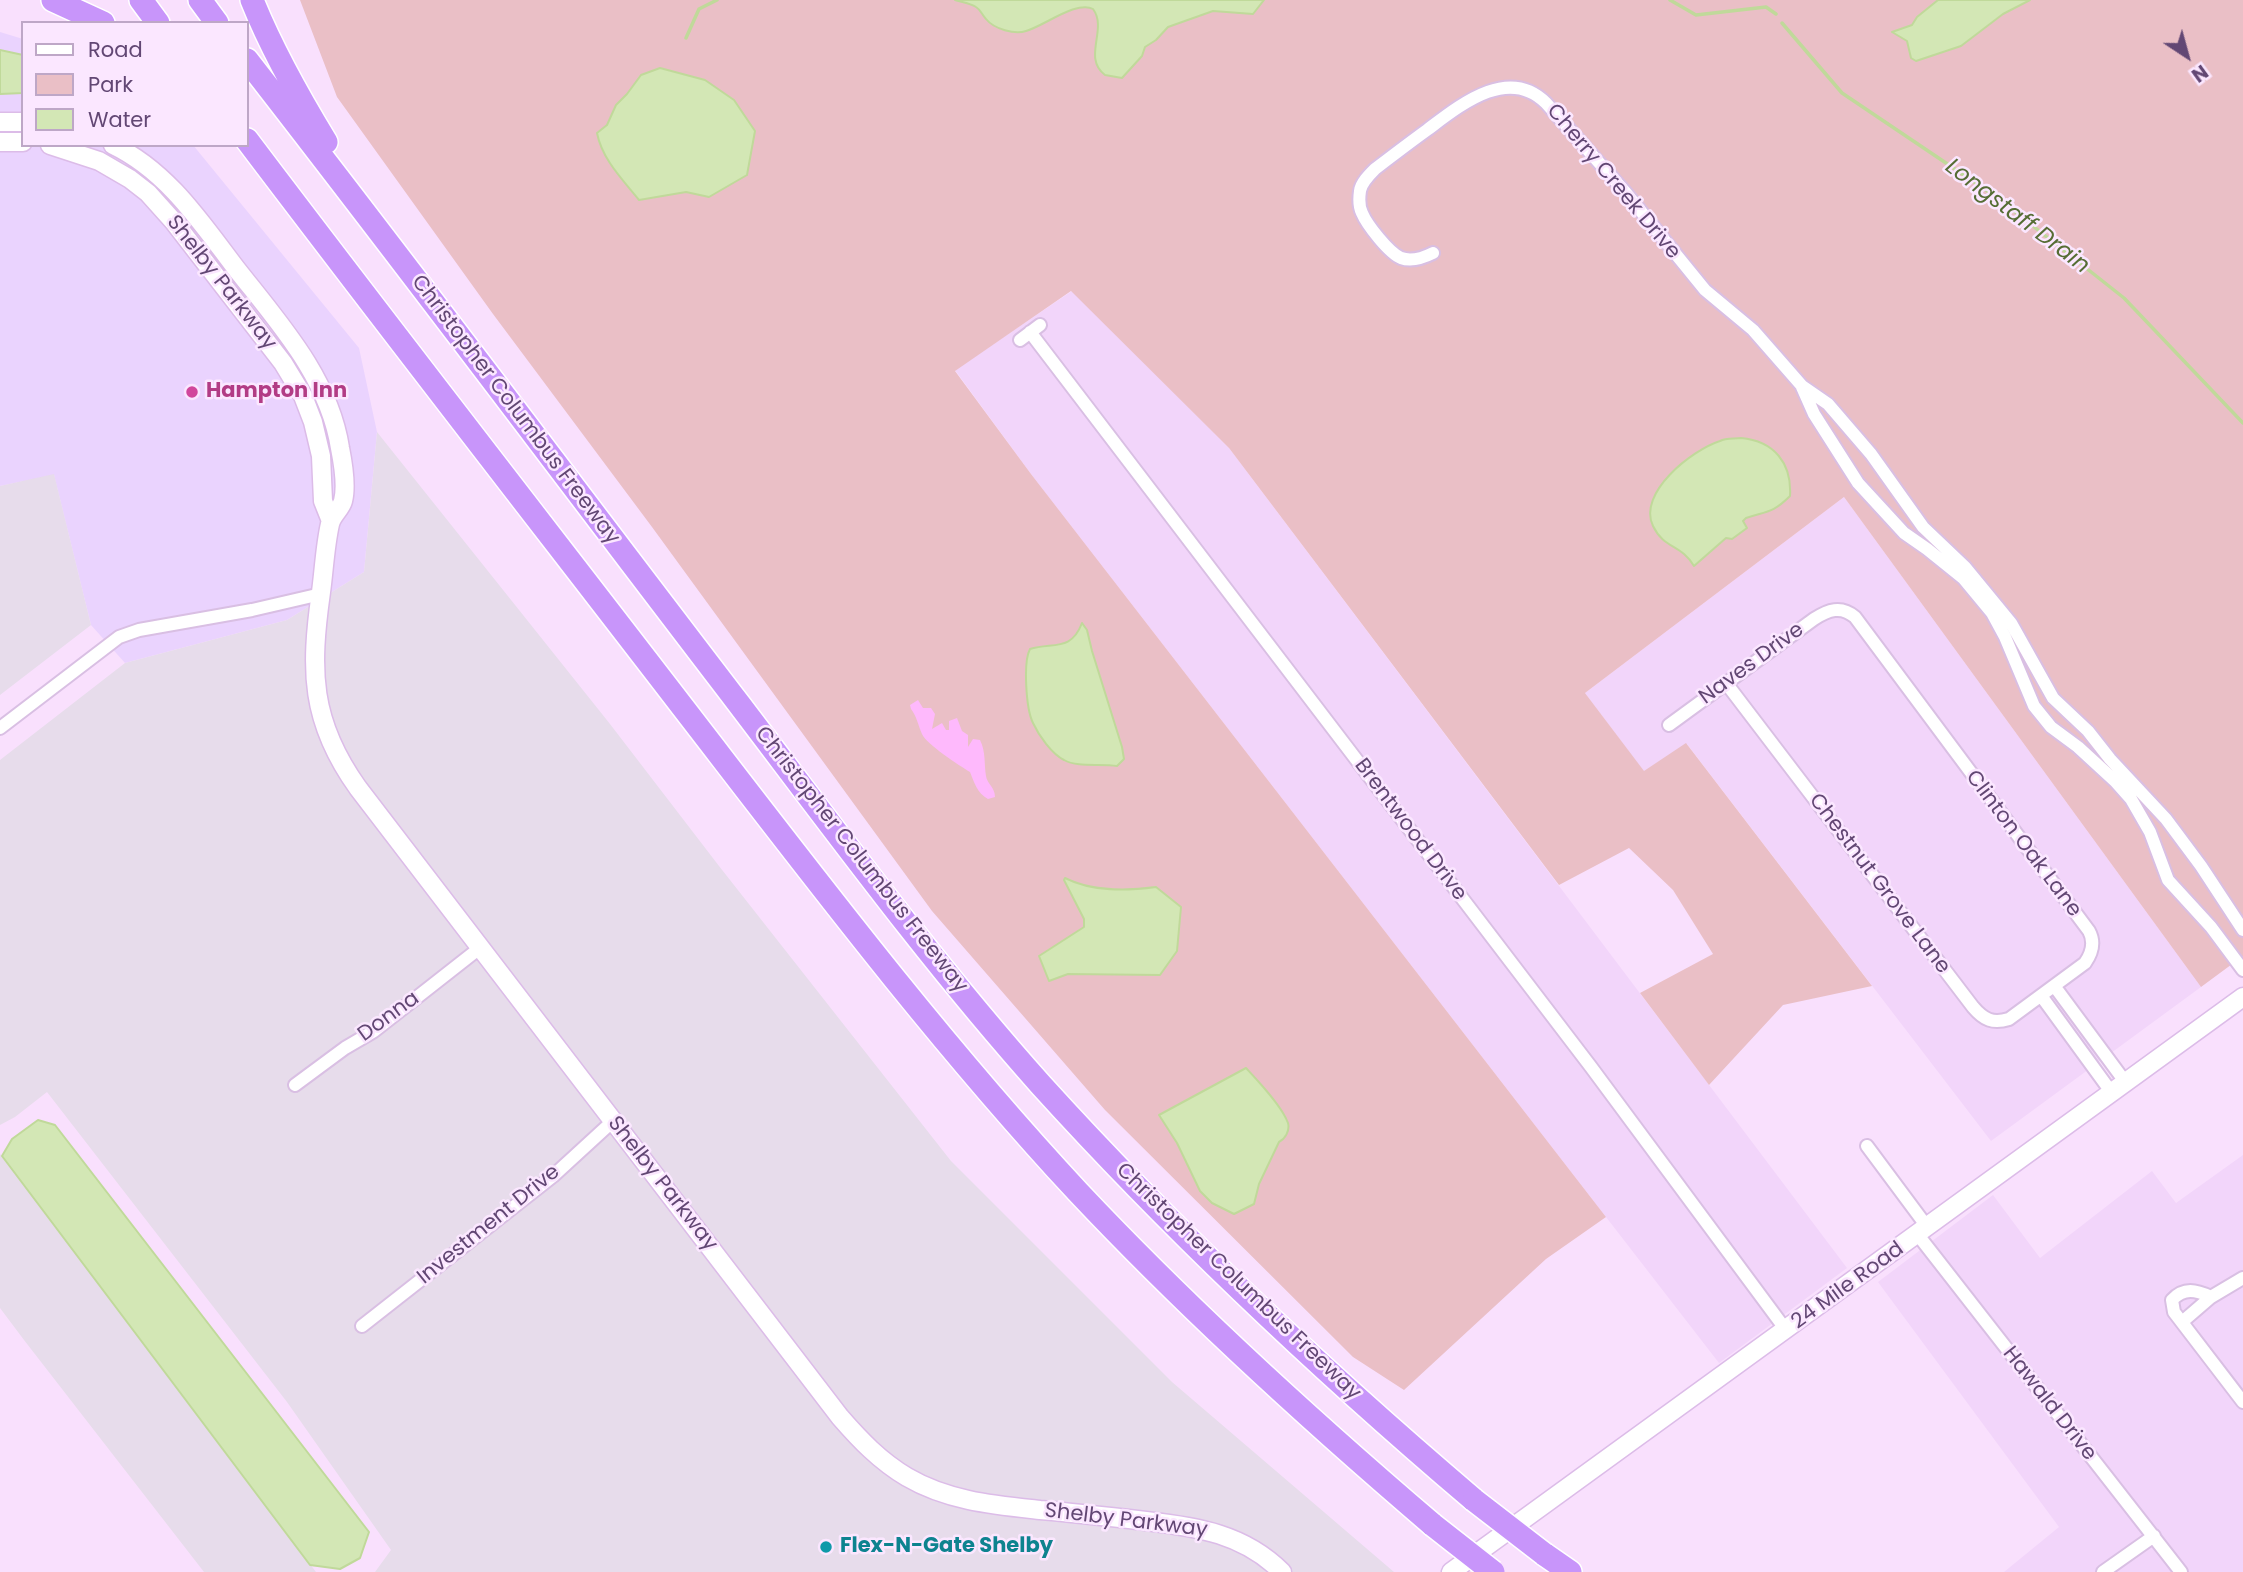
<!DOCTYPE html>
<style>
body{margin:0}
#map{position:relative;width:2243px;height:1572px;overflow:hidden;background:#f9e0fd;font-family:Poppins,sans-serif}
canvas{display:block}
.legend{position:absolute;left:21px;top:21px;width:228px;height:126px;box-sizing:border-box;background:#fbe7ff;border:2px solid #bea7c7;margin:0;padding:9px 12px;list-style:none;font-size:21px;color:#624774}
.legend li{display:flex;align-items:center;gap:14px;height:35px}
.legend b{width:35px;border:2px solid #bea7c7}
.north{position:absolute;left:2152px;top:21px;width:70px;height:70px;-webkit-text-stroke:5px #fbe7ff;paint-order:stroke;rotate:144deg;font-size:19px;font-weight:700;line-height:28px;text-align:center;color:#624774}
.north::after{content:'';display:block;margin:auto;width:24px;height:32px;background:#624774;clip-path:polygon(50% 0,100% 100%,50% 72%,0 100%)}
</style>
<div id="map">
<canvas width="2243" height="1572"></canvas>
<ul class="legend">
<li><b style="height:9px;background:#fff"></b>Road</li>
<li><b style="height:19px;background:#eabfc6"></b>Park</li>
<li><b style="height:19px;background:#d3e7b5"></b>Water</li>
</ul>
<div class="north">N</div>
</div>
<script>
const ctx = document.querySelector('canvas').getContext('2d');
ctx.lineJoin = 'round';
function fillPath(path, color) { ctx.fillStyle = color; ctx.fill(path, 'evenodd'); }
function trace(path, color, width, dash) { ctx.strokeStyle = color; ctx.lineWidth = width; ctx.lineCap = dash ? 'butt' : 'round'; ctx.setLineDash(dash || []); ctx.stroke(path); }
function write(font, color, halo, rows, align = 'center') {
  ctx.font = font + ' Poppins,sans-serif'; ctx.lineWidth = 5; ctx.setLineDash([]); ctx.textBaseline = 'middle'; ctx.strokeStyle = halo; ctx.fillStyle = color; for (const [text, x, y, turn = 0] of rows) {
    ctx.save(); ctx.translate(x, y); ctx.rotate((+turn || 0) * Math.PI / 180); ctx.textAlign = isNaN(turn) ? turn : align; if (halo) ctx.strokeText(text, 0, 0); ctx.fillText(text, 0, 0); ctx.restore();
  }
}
fillPath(new Path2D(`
 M1072,291L1229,448L1847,1268L1719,1363L1031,474L955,370Z
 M1844,497L2201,987L1991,1141L1687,744L1644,772L1585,693Z
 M2243,1155V1572H2004L2059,1527L1878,1282L1993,1195L2040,1258L2152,1171L2176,1203Z`), '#f2d5fa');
fillPath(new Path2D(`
 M0,32L23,39V145H193L359,348L377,432L364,572L287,620L125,663L91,625L54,475L0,486Z`), '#ead3fe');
fillPath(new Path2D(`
 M377,432L610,724L719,866L951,1161L1172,1382L1394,1572H375L391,1550L287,1402L47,1092L15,1117L0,1125V760L125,663L287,620L364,572Z
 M54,474L91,625L0,695V486Z
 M0,1154L316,1572H204L24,1340L0,1308Z`), '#e7dceb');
fillPath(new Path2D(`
 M300,0H2243V956L2201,987L1844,497L1585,693L1644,771L1686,743L1872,986L1783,1005L1709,1085L1640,993L1713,954L1673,890L1629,848L1559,885L1229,448L1071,291L955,371L1031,474L1606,1217L1546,1259L1404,1390L1353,1357L1105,1110L932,911L652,527L493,314L337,97Z`), '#eabfc6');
fillPath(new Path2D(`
 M918,700L923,708H931L935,714L932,729L942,723L946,730H949V721L957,718L962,731L968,735V747L973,739L980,740C986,752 984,764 986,776C987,784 995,787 995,797L988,799C977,793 974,782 970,772C960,766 926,744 922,734C918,725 917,717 911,709L910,705Z`), '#feb9fc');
const water = new Path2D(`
 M955,0H1264L1253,14L1213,11L1168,27L1156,40L1145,47L1142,56L1122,78L1105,75C1082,58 1108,29 1093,9C1077,0 1044,26 1026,31C1015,35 994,29 986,19C982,15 981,10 976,7C970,3 961,2 955,0Z
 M1938,0H2030L2003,14L1961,46L1916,61L1911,58L1907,41L1892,32L1912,25L1917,17Z
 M0,50L23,55V93L0,94Z
 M660,68L705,80L734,100L755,131L747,175L709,197L686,192L639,200C622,179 602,159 597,133L607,125L616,105L627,94L641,75Z
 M1741,438C1774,441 1792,463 1790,496C1773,513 1767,511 1746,518L1743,521L1747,528L1732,539L1726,538L1694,566C1681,544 1664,549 1653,526C1637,493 1692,450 1720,441C1726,438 1734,439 1741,438Z
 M1082,623L1087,630L1092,651L1122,747L1124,759L1117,766C1101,763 1078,768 1064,760C1052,754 1039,736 1033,723C1026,709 1023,662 1030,649C1053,642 1071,652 1082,623Z
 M1065,878C1093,892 1126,891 1156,887L1181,907L1177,951L1160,975L1068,974L1049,981L1039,956L1084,927V919L1064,880Z
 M1246,1068C1258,1081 1282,1106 1288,1123C1290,1131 1285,1139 1279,1142L1259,1184L1254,1204L1234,1214L1212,1203L1200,1191L1177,1143L1159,1115Z
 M38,1120L55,1125L369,1532L360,1558L340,1569L310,1565L2,1156L12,1139Z`);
fillPath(water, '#d3e7b5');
trace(water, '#c0d99a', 2);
trace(new Path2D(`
 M1670,0L1696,15L1766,7L1776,14
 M1782,23L1842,93L1995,196L2124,298L2243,423
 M686,38L699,9L717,0`), '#c0d99a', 3.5);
const street = new Path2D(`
 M1433,253C1423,258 1412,262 1401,258C1389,253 1367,225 1362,213C1359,207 1359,198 1360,191C1361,183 1369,175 1375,169C1392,156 1409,143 1427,130C1459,106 1508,65 1546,103L1626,193L1705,290L1753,330L1802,386L1828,404L1871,454L1923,527L1965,567L2011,623L2053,698L2088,731L2110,759L2166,819L2201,866L2243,930
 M1030,332L1591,1067L1786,1330
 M1020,340L1040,325
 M1802,387L1814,414L1858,483L1904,533L1927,549L1963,578L1992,613L2005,637L2034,706L2051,727L2078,747L2115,781L2131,799L2150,832L2168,880L2211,927L2243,970
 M1669,725L1814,619C1828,610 1841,605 1855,617L2089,931C2095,942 2092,953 2085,963L2009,1019C1993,1024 1984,1020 1973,1007L1726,683
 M0,728L119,637L139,630L252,610L321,594
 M2055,987L2126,1083
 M2042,997L2112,1093
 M295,1085L345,1048L374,1031L481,947
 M1867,1146L1928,1228
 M1918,1235L2181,1572
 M2211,1297C2196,1290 2184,1287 2172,1300L2174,1312L2243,1402
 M2182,1322L2211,1297L2243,1278
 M362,1326L553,1176L613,1121
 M2103,1572L2154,1536`);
const secondary = new Path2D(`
 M0,122H23
 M0,142H23
 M50,145L99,161L130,179L148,193L174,222L283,363L303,396L313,422L321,456L323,501L331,521
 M113,145C167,171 200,221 235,267C278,322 329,377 340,448C343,463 347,486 343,501C341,509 332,515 330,524C325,546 324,570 321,592C310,670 310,721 358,788L840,1417C860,1440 880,1461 907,1477C948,1501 994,1505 1040,1510C1076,1513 1111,1517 1146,1521C1198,1527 1244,1534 1282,1572
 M1451,1572L2243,997`);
const highway = new Path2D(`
 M53,0L103,23
 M141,0L158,23
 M200,0L217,23
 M252,0C272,50 298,96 326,142
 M247,60C413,273 575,490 739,704C837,833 933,964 1041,1085C1176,1234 1321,1370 1474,1500
 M247,140C389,328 534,514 678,701C807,868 934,1037 1078,1192C1189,1310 1310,1420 1433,1525
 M1544,1554L1570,1572`);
trace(street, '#d9bfe3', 16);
trace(secondary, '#dcbce8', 21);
trace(highway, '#fff', 26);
trace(street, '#fff', 12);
trace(secondary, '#fff', 18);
trace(highway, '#c895fa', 23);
const highwayBridge = new Path2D(`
 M1474,1500L1544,1554
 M1433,1525L1493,1572`);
trace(highwayBridge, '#fff', 26, []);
trace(highwayBridge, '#c895fa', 23);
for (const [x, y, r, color] of [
 [192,392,7,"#d1479c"],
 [826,1547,7,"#0f9aa8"]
]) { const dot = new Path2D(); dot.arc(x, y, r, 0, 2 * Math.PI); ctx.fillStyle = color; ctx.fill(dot); trace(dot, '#fbe7ff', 2.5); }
write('21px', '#624774', '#fbe7ff', [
 ["Cherry Creek Drive",1613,182,50],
 ["Shelby Parkway",221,283,52],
 ["Christopher Columbus Freeway",515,410,53],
 ["Naves Drive",1752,664,-36],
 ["Brentwood Drive",1410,830,53],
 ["Clinton Oak Lane",2023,844,53],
 ["Christopher Columbus Freeway",861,860,52],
 ["Chestnut Grove Lane",1879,884,53],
 ["Donna",389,1017,-36],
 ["Shelby Parkway",662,1184,52],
 ["Investment Drive",489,1225,-39],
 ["Christopher Columbus Freeway",1238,1282,44],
 ["24 Mile Road",1848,1286,-36],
 ["Hawald Drive",2049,1404,52],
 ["Shelby Parkway",1126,1521,7]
]);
write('bold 21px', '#b23c85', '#fbe7ff', [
 ["Hampton Inn",206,392]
], 'left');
write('bold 21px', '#0d838f', '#fbe7ff', [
 ["Flex-N-Gate Shelby",840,1547]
], 'left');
write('italic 23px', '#566d35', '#fbe7ff', [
 ["Longstaff Drain",2017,217,37]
]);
</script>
